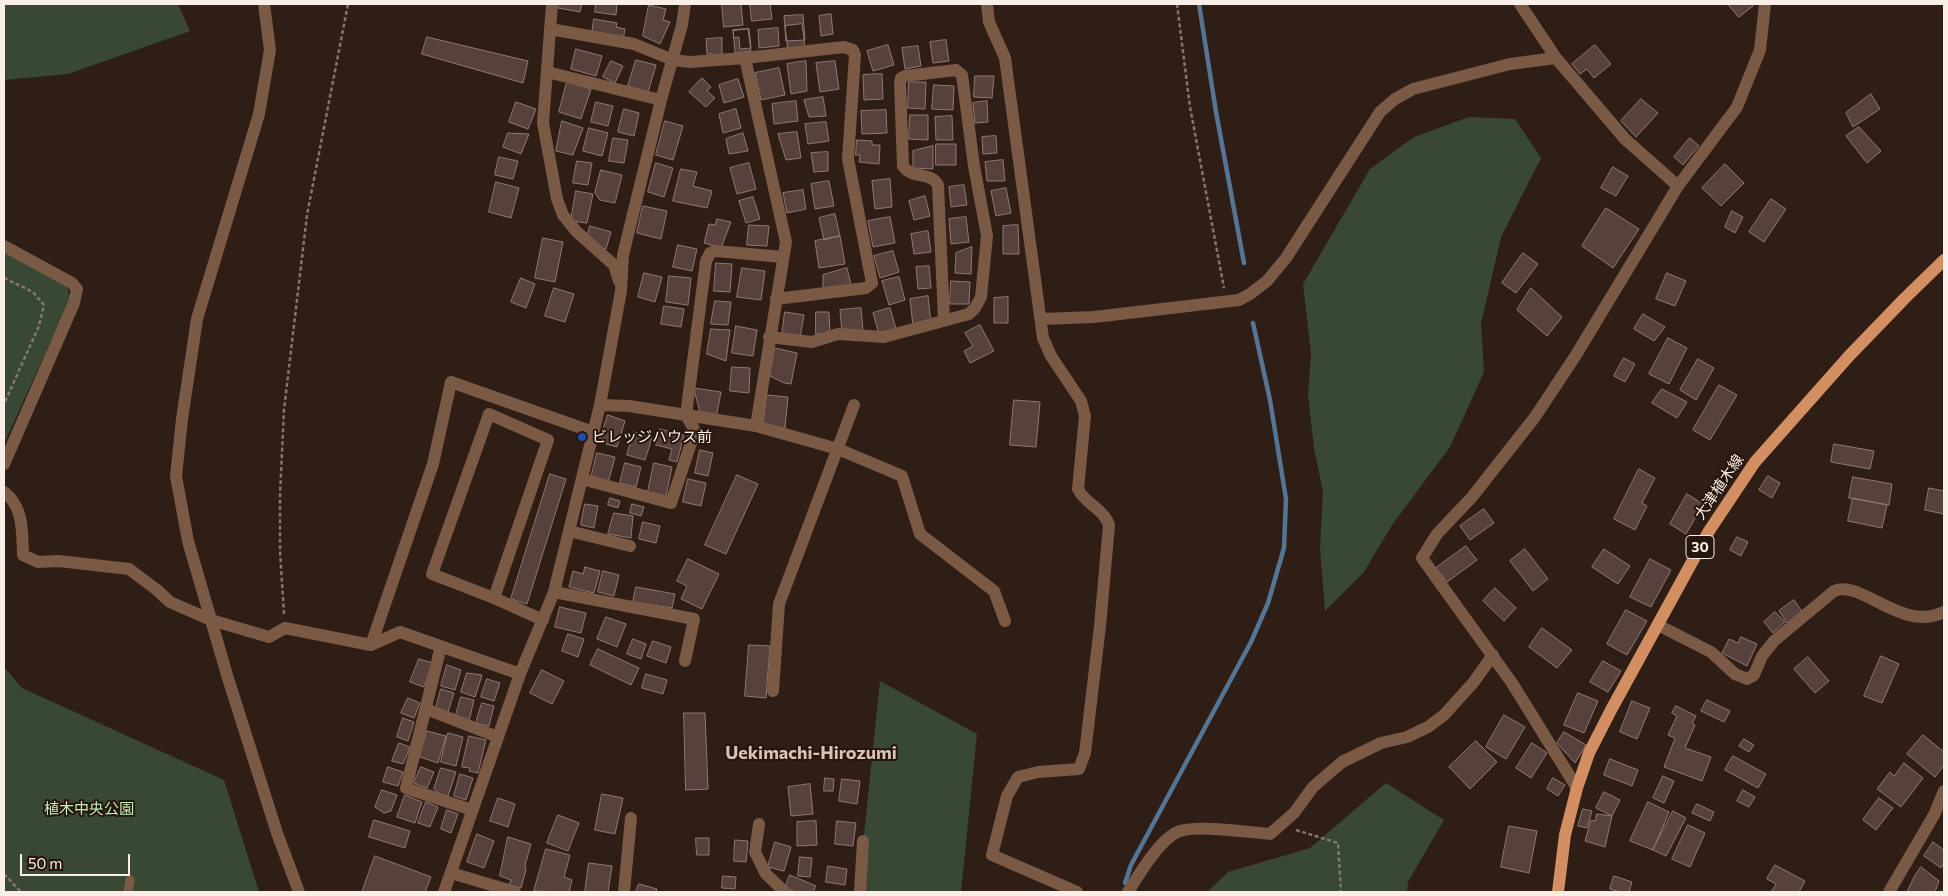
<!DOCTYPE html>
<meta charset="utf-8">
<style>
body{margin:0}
#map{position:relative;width:1948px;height:896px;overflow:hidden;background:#2f1e16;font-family:Commissioner,sans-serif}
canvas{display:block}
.frame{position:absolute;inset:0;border:5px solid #faeee8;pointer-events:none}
.scale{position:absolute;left:20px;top:854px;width:110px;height:22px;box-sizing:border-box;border:2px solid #faeee8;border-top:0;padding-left:6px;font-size:15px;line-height:18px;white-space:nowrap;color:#faeee8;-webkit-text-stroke:4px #25150c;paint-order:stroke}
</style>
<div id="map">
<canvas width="1948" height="896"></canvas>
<div class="frame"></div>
<div class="scale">50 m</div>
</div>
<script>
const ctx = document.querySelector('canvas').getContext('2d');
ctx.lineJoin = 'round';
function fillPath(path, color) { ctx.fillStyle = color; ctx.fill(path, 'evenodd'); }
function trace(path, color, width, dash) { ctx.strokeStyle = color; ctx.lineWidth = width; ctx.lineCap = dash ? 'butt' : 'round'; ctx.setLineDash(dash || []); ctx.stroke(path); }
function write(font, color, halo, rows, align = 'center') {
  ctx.font = font + ' Commissioner,"Noto Sans JP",sans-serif'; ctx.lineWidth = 4; ctx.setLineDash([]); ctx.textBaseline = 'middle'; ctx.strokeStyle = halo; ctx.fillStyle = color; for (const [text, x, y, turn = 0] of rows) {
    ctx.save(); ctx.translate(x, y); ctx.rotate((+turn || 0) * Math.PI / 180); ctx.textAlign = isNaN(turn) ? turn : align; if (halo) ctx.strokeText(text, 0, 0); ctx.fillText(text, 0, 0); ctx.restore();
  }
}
fillPath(new Path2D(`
 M4,4H178L190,31L68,74L4,80Z
 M1469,117L1515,119L1541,158L1501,237L1481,324L1484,372L1450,447L1392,525L1364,572L1325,611L1320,548L1323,492L1314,448L1308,395L1311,353L1303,284L1370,169L1414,137Z
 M4,252L67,285L70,299L4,444Z
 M4,667L22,688L224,780L259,892H4Z
 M880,681L977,734L961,892H858Z
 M1386,783L1444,820L1408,882L1407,892H1207L1228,872L1310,848Z`), '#384834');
trace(new Path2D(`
 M1199,4L1216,112L1244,263
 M1125,883L1131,865L1251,642L1268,603L1284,548L1286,499L1270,400L1253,323`), '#557594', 4.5);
const building = new Path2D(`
 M558,4H582L580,12L558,8Z
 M596,4H617L616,15L595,12Z
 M722,4H741L743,25L724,27Z
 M750,4H770L772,19L752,21Z
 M1728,4H1751L1753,6L1739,17Z
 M649,5L666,9L663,20L670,22L660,44L643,36Z
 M831,14L833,34L821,36L819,16Z
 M803,15L805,40L786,41L784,16Z
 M594,19L617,23L616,27L625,29L623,40L592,34Z
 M802,24L805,47L788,50L785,26Z
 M778,28L779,46L759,48L758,30Z
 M748,29L751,51L735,53L733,30Z
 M749,29L751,48L740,49L739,37L734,38L733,31Z
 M427,37L528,61L523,83L422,54Z
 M722,38V55L713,58V54H707L706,39Z
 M946,40L949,61L933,63L930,42Z
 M888,45L894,65L873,71L867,51Z
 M1595,45L1611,64L1594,78L1587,69L1580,74L1572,64Z
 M918,46L921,66L905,69L902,48Z
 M576,49L602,56L596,76L571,69Z
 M636,60L656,65L648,92L628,86Z
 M611,61L623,66L615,83L603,77Z
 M806,61L807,91L791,94L787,64Z
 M835,61L839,89L820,92L816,63Z
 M779,68L785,95L761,100L755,73Z
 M882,74L883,99L864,100L863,75Z
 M975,76H994L992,98L974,97Z
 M702,78L711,87L707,91L715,98L706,107L689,92Z
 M738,79L744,97L724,103L719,85Z
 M567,82L591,89L581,119L559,112Z
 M909,82H926L925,109L908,108Z
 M934,85L954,86L953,110L932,109Z
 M1871,94L1880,109L1853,127L1846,113Z
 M823,97L826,116L809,117L804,100Z
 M1641,99L1658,113L1636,137L1621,121Z
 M796,101L798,121L774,124L772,104Z
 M987,101L988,122L975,123L973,103Z
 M516,102L536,109L528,129L509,122Z
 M596,102L613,106L608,126L591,122Z
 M624,109L639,113L634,136L618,132Z
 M736,109L741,128L723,133L719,114Z
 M886,110L887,133L862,134L861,111Z
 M910,115H928V140L909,139Z
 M952,116L953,140H936L935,117Z
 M562,121L583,128L573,155L556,151Z
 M665,121L683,126L673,160L656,155Z
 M826,122L829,141L808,144L805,124Z
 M1859,127L1881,151L1867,163L1846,136Z
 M589,128L608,133L602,156L583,151Z
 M797,132L801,158L786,160L778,134Z
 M508,133L529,134L521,154L503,147Z
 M743,133L748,151L729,154L726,139Z
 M996,136L997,153L983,154L982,137Z
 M613,138L628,140L624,163L609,161Z
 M1690,138L1699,146L1683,165L1674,157Z
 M857,140L872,141V145H880L879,164L859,162L860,155H856Z
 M936,144H956V165H936Z
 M933,146V169L913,168V151Z
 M828,152V171L814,172L811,153Z
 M499,157L518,161L513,179L495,175Z
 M1003,160L1005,181H987L985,162Z
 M577,161L592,163L588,185L573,183Z
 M656,163L673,168L664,197L648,192Z
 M749,163L756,189L737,194L730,168Z
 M1725,164L1744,183L1721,206L1702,188Z
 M1613,167L1628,176L1616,196L1601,188Z
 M681,169L697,172L693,186L712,191L707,208L673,201Z
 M601,170L622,175L615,203L600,200L595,193Z
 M890,179L892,207L875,209L872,181Z
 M829,181L834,206L815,209L811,184Z
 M496,182L519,188L511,218L489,212Z
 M964,185L967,205L951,207L949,187Z
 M1006,188L1011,213L996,216L991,191Z
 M803,190L806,209L787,213L783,193Z
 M576,191L593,194L587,223L571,221Z
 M925,196L930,216L914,220L909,201Z
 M753,197L760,219L746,223L739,201Z
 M1771,199L1786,209L1764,242L1749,232Z
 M643,206L667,211L661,239L637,233Z
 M1606,208L1639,229L1613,268L1582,246Z
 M1732,211L1743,217L1735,233L1725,227Z
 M835,214L840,236L824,240L819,218Z
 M890,217L895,243L873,247L868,221Z
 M966,217L969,242L951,244L949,219Z
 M717,219L731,222L721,248L704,243L709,224L715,225Z
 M749,225L769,226L767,246L747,245Z
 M1018,225L1019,254H1003V226Z
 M590,226L611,232L606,249L595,247L587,239Z
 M928,231L931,252L914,254L911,234Z
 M840,236L845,264L819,268L815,241Z
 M543,238L563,242L555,282L535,278Z
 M678,245L697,249L692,271L673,267Z
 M972,247L971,274L955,273L956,253Z
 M893,251L899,272L880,278L874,256Z
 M1523,253L1538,264L1516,293L1502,283Z
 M716,263L732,264L730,292L714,291Z
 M929,266L931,288L918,289L916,267Z
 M742,268L765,271L761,300L737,297Z
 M847,268L851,285L823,288V275Z
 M644,273L662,277L655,302L638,297Z
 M1667,273L1686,281L1675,306L1656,299Z
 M669,276L691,278L688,305L666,302Z
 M899,277L905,300L889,305L882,281Z
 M521,278L535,284L526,308L511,302Z
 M951,281L970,282L969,304H950Z
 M554,288L574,294L565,322L545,316Z
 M1531,288L1562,317L1547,336L1517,310Z
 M928,296L931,324L913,326L910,299Z
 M1008,297V323H994V298Z
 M715,301L731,302L728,325L711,324Z
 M664,306L684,309L681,327L661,324Z
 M861,308L863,331L842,333L840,310Z
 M890,308L896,329L879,334L873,313Z
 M785,312L804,315L800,338L782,335Z
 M816,312H829L830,334H816Z
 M1643,314L1665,327L1654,341L1634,329Z
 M980,325L994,351L970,363L964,351L973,346L965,333Z
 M736,326L757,330L753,356L732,353Z
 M711,329L730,330L726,361L707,354Z
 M1668,338L1687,348L1669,384L1649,374Z
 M775,348L797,353L791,384L784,383L770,376Z
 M1624,358L1635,364L1625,382L1614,376Z
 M1698,359L1714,368L1696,400L1680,390Z
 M732,367L750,368L749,393L730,391Z
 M1719,385L1737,395L1710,440L1693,430Z
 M694,388L721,392L716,418L701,415Z
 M1662,389L1687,402L1677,418L1652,403Z
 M767,395L788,397L785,428L763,426Z
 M1014,400L1040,402L1036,447L1010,445Z
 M608,415L625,421L617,447L599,442Z
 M660,429L684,435L677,462L669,460L672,449L656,445Z
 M634,432L652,438L645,460L627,455Z
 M1834,444L1874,451L1870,469L1831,462Z
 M700,450L713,453L708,476L695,473Z
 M597,453L615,457L608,483L591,478Z
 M625,463L641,467L636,487L620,483Z
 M654,463L672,467L666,496L648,492Z
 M1639,469L1655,478L1642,503L1647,506L1635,530L1614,519Z
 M550,474L566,479L527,604L511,599Z
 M737,475L758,484L726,554L705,545Z
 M1768,476L1780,483L1772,498L1759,490Z
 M1853,477L1892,484L1889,505L1849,498Z
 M688,479L706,483L701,506L683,502Z
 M1929,488L1944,491V514L1925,510Z
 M1687,494L1703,504L1686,534L1670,524Z
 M610,498L620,501L618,508L608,505Z
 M1853,498L1887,505L1882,528L1848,521Z
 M585,504L598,506L594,528L581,525Z
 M632,504L644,507L641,516L630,513Z
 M1484,509L1494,523L1470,540L1460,526Z
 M614,513L633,516L631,538L608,534Z
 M643,522L660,526L656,543L639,539Z
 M1737,537L1748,542L1741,556L1730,550Z
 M1466,546L1477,560L1447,582L1436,568Z
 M1525,549L1548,579L1533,591L1510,561Z
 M1604,549L1630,566L1618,584L1592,567Z
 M688,559L719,574L702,609L681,599L687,586L677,581Z
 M1650,559L1671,570L1651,607L1630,597Z
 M585,567L600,571L594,593L569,587L573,571L583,574Z
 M603,571L619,575L614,596L598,592Z
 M636,587L675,594L672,608L633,602Z
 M1495,588L1516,608L1504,621L1483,601Z
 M1794,600L1803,613L1788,624L1779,611Z
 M560,607L586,613L581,633L555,627Z
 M1626,610L1647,621L1627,655L1607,644Z
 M1775,612L1785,622L1773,633L1764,622Z
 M606,617L626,624L617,647L597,639Z
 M1542,628L1572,650L1557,668L1529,647Z
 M568,634L584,639L578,657L562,651Z
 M1741,637L1757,644L1747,666L1722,653L1729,639L1738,643Z
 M633,639L646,644L641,659L627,654Z
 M653,641L671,647L666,663L647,656Z
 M749,645L770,646L766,698L745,696Z
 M598,649L639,668L631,685L590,665Z
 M1881,656L1899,664L1882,703L1864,696Z
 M1808,657L1829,681L1815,693L1794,669Z
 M419,659L433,663L424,687L410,682Z
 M1603,661L1621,671L1608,692L1590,682Z
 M447,665L461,670L455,690L441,686Z
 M542,670L564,681L552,704L530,693Z
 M467,673L482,675L475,697L461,692Z
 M646,674L667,680L663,694L642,688Z
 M487,679L500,683L494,701L481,697Z
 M441,689L454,693L448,712L436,708Z
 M1578,693L1598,701L1584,733L1564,725Z
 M461,697L474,700L469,721L456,715Z
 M408,698L420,703L414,718L401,713Z
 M1707,700L1730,711L1724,722L1701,711Z
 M1632,701L1650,708L1637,739L1620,732Z
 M482,703L494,706L489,726L476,723Z
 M1676,706L1696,716L1692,723L1695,725L1685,748L1711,757L1702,781L1664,767L1675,738L1668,735L1677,716L1672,713Z
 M684,713H705L708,789L686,790Z
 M1504,715L1525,727L1506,759L1486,747Z
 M403,718L414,722L408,741L397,737Z
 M427,731L446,736L438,763L420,757Z
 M1564,732L1586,745L1575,763L1557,743Z
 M448,733L463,737L456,766L441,762Z
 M1923,735L1944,752V765L1935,777L1907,754Z
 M469,736L486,740L478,773L469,771L470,768L462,767Z
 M1744,739L1754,745L1749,752L1739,746Z
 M1476,741L1497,762L1470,789L1449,767Z
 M399,743L410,747L403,764L392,761Z
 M1532,743L1547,753L1531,778L1516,768Z
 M1733,756L1766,774L1758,788L1725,770Z
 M1610,759L1638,770L1632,786L1604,775Z
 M1904,763L1923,778L1901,807L1877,789L1890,772L1894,776Z
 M388,767L403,772L398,786L383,782Z
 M421,767L434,772L427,788L414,783Z
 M441,768L456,772L448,796L440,794L434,789Z
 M460,774L473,778L466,800L454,796Z
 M1663,776L1674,781L1664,803L1653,798Z
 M825,778L834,779L833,791H824Z
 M1553,778L1565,785L1558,796L1547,789Z
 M842,779L860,781L857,804L839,801Z
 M810,784L813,814L791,816L788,787Z
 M382,790L397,795L391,811L384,813L375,807Z
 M1743,790L1755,797L1749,807L1737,801Z
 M1604,792L1620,800L1612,816L1596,808Z
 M602,794L623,798L615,834L595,830Z
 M405,795L422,802L415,823L397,817Z
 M498,798L515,804L508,827L490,821Z
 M1879,798L1893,808L1876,830L1863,820Z
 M426,802L438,807L430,827L418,823Z
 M1648,802L1669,812L1653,850L1630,841Z
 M1697,804L1714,812L1710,821L1692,813Z
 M1583,809L1592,811L1587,828L1578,826Z
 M447,810L458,814L451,833L441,829Z
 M1673,811L1686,818L1666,856L1653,850Z
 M1597,814L1612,816L1605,847L1585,841L1591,820L1595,821Z
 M558,815L579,823L568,851L547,843Z
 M374,820L410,831L405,848L369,837Z
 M816,821L817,845L797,846V822Z
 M837,821L856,823L853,846L835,844Z
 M1688,825L1705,833L1690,867L1672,859Z
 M1509,826L1537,831L1529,873L1501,867Z
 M477,834L494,841L484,868L467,862Z
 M508,837L531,844L525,865L526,870L521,888L509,885L511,880L500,876Z
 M696,838H709V855H697Z
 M735,840L748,841L746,862L734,861Z
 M775,842L791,847L784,871L768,867Z
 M1933,842L1944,850V863L1941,868L1924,856Z
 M546,849L570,855L564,877L572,880L569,892L534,891Z
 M375,856L431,877L425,892H362Z
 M800,857L812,858L810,877L798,876Z
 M589,863L612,866L608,892H585Z
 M1775,865L1805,881L1799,892H1771L1776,884L1767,879Z
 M828,866L847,869L845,885L826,882Z
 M1921,867L1939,881L1935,892H1907L1914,877Z
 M790,875L816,886L813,892H796L785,888Z
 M723,876L736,877L735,889L722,888Z
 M1614,876L1632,882L1629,892H1620L1610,889Z
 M639,884L657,889L656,892H636Z`);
fillPath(building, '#56413d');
trace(building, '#907873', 1);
trace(new Path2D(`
 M1177,4L1190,107L1224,288
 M4,278L33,292L44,305L39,326L4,404
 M284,614L280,551V495L284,410L307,215L348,4
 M1296,830L1338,843L1341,892
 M4,874L21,892`), '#84756e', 2.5, [4, 2.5]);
trace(new Path2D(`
 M128,892L130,880`), '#7a5a44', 9);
trace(new Path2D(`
 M552,4L543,123L557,199L563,215L576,231L614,265L619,281
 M987,4L989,22L1005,58L1043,338L1051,356L1081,401L1085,416L1078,489C1085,504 1104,509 1109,525L1100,626L1085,753L1079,769L1038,772L1018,777L1007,796L992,855L1077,892
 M1520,4L1556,58L1625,139L1678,186
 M550,29L634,44L673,60L690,62L745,58L786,242L756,426L629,406L600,405
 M745,58L844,47L853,50L855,55L848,159L872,283L866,288L776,299
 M547,72L661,100
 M4,246L72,283L77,289L74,303L4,464
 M1041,319L1094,317L1239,300L1250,294L1267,281L1286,258L1380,112L1395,99L1413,89L1510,64L1556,58
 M769,337L812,342L838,334L884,337L969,314L975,308L981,297L987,236L974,166L962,75L956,70L905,76L901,78L900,82L903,166C913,180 930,171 938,185L944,320
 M756,426L838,449L902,476L920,534L994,591L1005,621
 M582,479L671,503L695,431L686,415L706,261L710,253L716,251L783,257
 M4,492C24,507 22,532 23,555L38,562L59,561L129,569L157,590L170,602L211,620L269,637L285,628L371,645L400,632L520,674
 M569,531L630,546
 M554,592L694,619L685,661
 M494,598L432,574L489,414L548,440L494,598L543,620
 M1658,625L1711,652L1735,674L1747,679L1754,675L1762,656L1774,641L1834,591C1862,579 1901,633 1944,612
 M371,645L433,464L451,382L593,432
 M441,646L406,788L472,810
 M773,691L779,604L854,405
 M426,709L498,737
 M1577,788L1512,683L1422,558L1437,534L1472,497L1535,417L1576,355L1678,186L1737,107L1760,50L1765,4
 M759,824L755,852L766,874L785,892
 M451,873L515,892
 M444,892L520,674L554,592L600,405L621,291L623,255L661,100L682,25L685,4
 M624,892L631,818
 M860,892L863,841
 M1128,892C1138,876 1161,837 1180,831C1200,825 1247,832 1270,834L1294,813L1313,787L1342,762L1381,743L1407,737L1428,727L1444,715L1473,683L1493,655
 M1889,892L1934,815L1944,791`), '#7a5a44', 12);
trace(new Path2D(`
 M264,4L270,50L259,114L197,319L182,419L176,476L188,541L227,675L277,833L299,892`), '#7a5a44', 12);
trace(new Path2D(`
 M1558,892L1565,835L1577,788L1589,753L1611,710L1709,531L1755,462L1849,356L1905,298L1944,260`), '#d38f61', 12);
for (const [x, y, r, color] of [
 [582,437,5,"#1a4fb4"]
]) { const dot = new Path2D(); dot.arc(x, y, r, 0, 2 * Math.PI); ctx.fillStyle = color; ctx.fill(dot); trace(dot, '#25150c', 2); }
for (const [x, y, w] of [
 [1700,547,28]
]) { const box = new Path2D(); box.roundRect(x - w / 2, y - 11.5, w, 23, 4); ctx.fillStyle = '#25150c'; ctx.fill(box); trace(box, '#faeee8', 1); }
write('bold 14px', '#faeee8', null, [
 ["30",1700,547]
]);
write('15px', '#faeee8', '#25150c', [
 ["ビレッジハウス前",592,437]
], 'left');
write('15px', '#faeee8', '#25150c', [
 ["大津植木線",1719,487,-56]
]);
write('15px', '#c2f0b7', '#25150c', [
 ["植木中央公園",89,809]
]);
write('bold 18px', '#d9c2b6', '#25150c', [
 ["Uekimachi-Hirozumi",811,753]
]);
</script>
